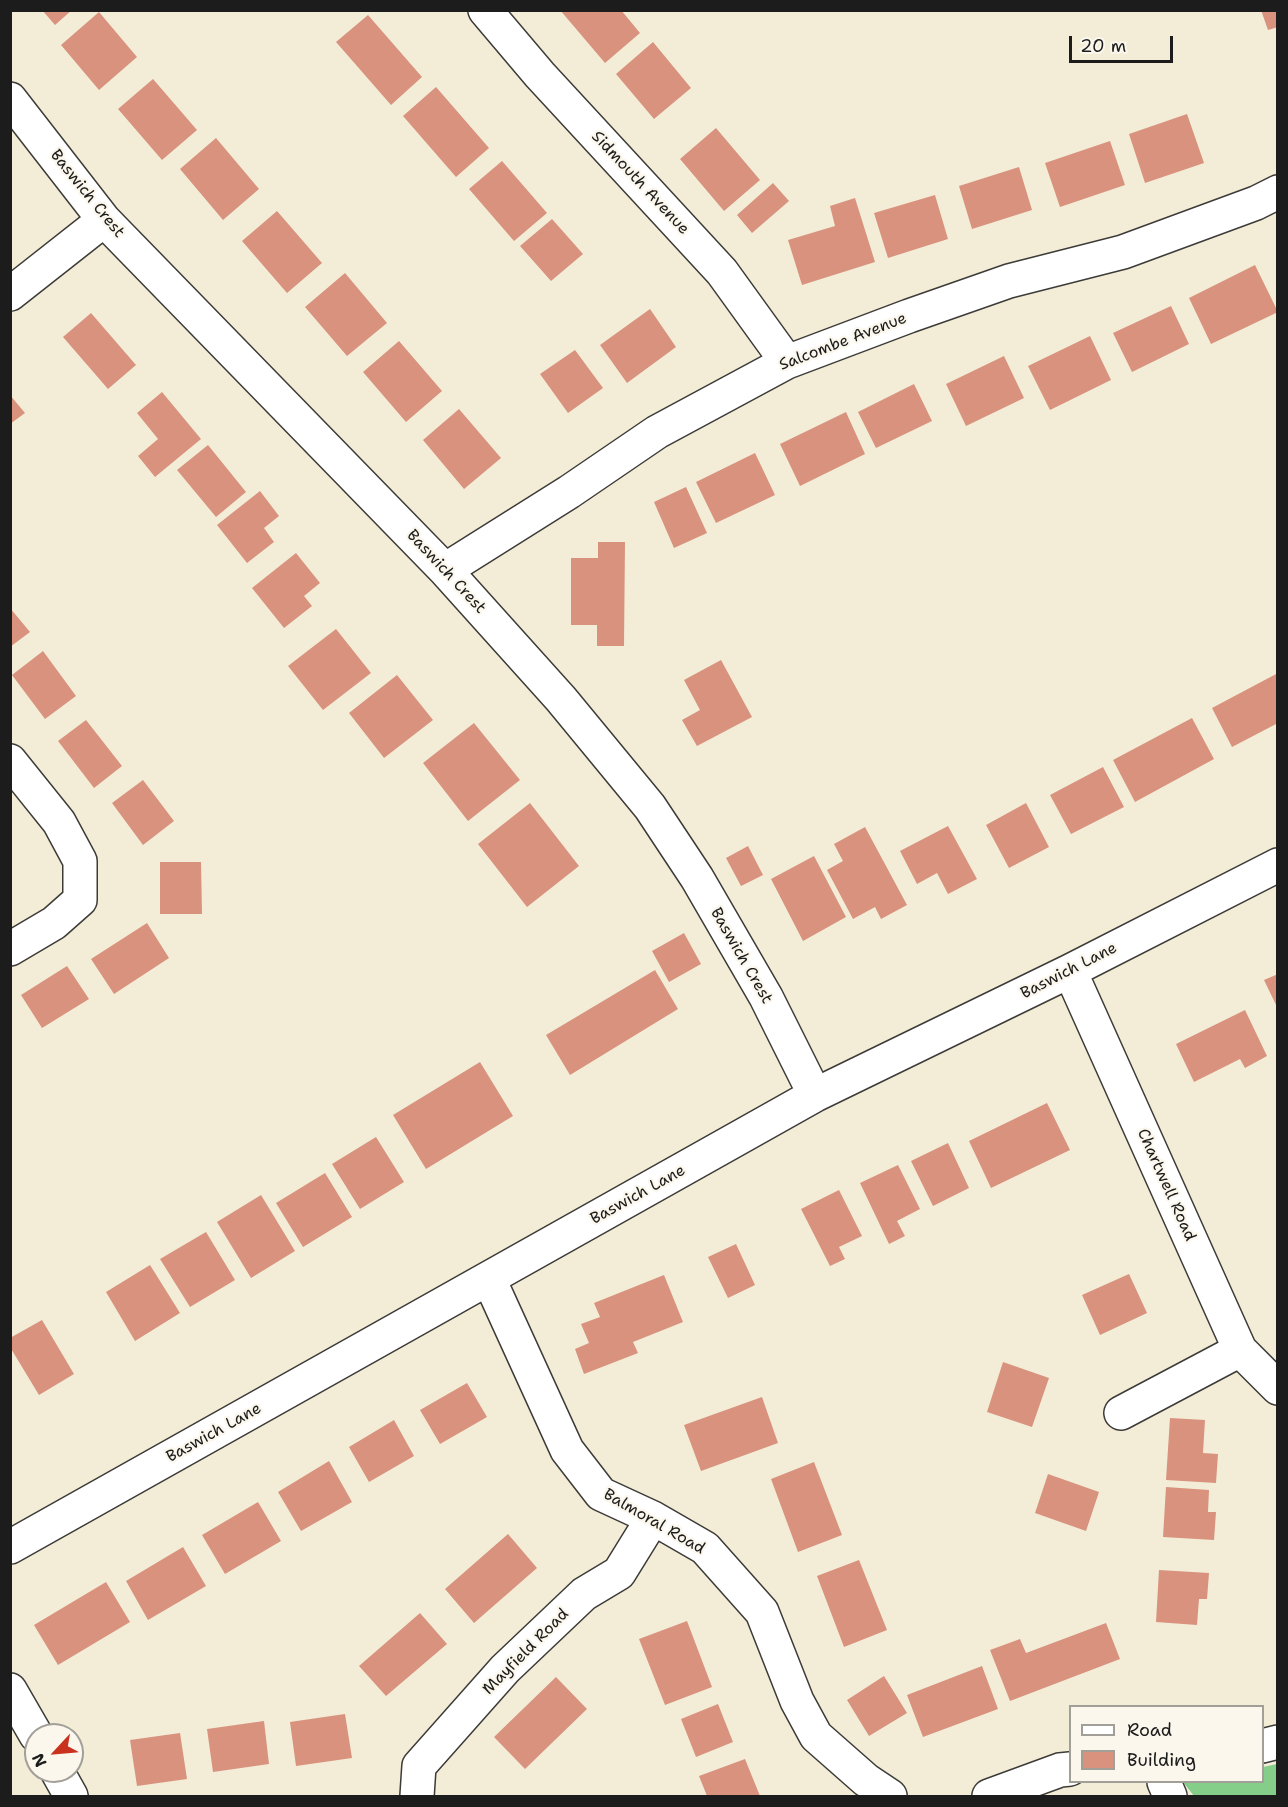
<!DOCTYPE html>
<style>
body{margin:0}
#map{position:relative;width:1288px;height:1807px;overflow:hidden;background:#f3edd7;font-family:"Shantell Sans",sans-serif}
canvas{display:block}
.frame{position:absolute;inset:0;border:12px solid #1c1c1c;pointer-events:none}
.legend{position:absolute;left:1069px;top:1705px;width:195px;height:78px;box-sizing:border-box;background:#fbf7ec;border:2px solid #a29f99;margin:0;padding:8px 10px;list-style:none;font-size:18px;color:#1c1c1c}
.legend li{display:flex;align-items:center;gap:12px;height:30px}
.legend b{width:30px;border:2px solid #a29f99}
.north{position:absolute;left:24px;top:1723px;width:60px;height:60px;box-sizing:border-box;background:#fbf7ec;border:2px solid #a29f99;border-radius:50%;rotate:244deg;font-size:16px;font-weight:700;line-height:24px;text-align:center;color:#1c1c1c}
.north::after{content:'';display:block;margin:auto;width:21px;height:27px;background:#c8321e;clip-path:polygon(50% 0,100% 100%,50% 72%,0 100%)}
.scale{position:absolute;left:1069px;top:36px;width:104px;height:27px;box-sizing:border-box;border:3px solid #1c1c1c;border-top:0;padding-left:8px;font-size:18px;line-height:21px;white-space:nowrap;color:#1c1c1c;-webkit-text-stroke:4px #fbf7ec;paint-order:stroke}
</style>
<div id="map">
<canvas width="1288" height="1807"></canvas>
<div class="frame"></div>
<ul class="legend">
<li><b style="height:8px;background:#fff"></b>Road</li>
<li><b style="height:16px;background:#d8927e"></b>Building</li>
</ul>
<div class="north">N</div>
<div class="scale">20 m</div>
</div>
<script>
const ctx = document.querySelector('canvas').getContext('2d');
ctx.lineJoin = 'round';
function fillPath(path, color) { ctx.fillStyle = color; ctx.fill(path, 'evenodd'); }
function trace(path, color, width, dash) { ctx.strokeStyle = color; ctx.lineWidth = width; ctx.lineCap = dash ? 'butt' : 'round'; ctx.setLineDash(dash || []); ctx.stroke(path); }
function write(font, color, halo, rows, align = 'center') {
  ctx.font = font + ' "Shantell Sans",sans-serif'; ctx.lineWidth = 4.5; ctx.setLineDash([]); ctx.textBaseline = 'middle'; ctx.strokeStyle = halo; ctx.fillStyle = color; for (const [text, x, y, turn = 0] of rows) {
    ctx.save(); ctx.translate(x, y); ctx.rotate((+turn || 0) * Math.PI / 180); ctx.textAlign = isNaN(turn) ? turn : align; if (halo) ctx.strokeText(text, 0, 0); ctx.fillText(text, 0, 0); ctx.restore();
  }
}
fillPath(new Path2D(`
 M1277,1764V1796H1194L1183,1782H1262L1263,1767Z`), '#84ce8a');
fillPath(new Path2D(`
 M42,10H72L55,25Z
 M560,10H621L640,33L605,63Z
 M1261,10H1278V27L1268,30Z
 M99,12L137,57L99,90L61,45Z
 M368,15L422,77L391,105L336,42Z
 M653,42L691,88L654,119L616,74Z
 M153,79L197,130L162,160L118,109Z
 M436,87L489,148L456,177L403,116Z
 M1187,114L1204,163L1145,183L1129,134Z
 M716,128L760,180L724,211L680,159Z
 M216,138L259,189L223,220L180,169Z
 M1110,141L1125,185L1060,207L1045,163Z
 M502,161L547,213L514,241L469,189Z
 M1019,167L1032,210L972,229L959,186Z
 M773,183L789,201L752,233L737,215Z
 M935,195L948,239L888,258L874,213Z
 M855,198L875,262L802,285L788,240L835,226L830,206Z
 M277,211L322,263L287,293L242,241Z
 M552,219L583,254L551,281L520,246Z
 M1255,265L1278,312L1211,344L1189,298Z
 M345,273L387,323L347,356L305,307Z
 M1171,306L1189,344L1132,372L1113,333Z
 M650,309L676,347L627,383L600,345Z
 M91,313L136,365L108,389L63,337Z
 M1090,336L1111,380L1050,410L1028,366Z
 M399,341L442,391L406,422L363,372Z
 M575,350L603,388L568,413L540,374Z
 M1004,356L1024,398L966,426L946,384Z
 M914,384L932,421L876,448L858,412Z
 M162,392L201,439L155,477L138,456L158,439L137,413Z
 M10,395L25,413L10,424Z
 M459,409L501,458L464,489L423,440Z
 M846,412L865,454L800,486L780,444Z
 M208,445L246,492L216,517L177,470Z
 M755,453L775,495L716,523L696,482Z
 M686,487L707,533L674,548L654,502Z
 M260,491L279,516L264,528L274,542L247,563L217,525Z
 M598,542H625L624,646H597V625H571V558H598Z
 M296,553L320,583L304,596L312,606L284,628L252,588Z
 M10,608L30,632L10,647Z
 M336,629L371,673L323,710L288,666Z
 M43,651L76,696L45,719L12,675Z
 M721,660L752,717L697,746L682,720L700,710L684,680Z
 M1278,673V723L1232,747L1212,708Z
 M397,675L433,720L384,758L349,713Z
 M1192,718L1214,759L1135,802L1113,760Z
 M86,720L122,766L94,788L58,741Z
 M474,723L520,780L468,821L423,763Z
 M1103,767L1124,807L1071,834L1050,795Z
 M143,780L174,821L143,845L112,803Z
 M530,803L579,866L527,907L478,844Z
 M1026,803L1049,847L1009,868L986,825Z
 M948,826L977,879L948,894L937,873L917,884L900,851Z
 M865,827L907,905L881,919L875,907L853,919L827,870L843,861L834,844Z
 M748,846L763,875L741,886L726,858Z
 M814,856L846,917L803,941L771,879Z
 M160,862H201L202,914H160Z
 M147,923L169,958L114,994L91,959Z
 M684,933L701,964L669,982L652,951Z
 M67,966L89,999L42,1028L21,995Z
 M655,970L678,1009L570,1075L546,1035Z
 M1278,974V1009L1264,980Z
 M1245,1010L1267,1056L1245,1068L1240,1059L1194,1082L1176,1044Z
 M480,1062L513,1116L426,1169L393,1115Z
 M1047,1103L1070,1150L991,1188L969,1141Z
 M376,1137L404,1182L360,1209L332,1164Z
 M948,1143L969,1188L933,1206L911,1161Z
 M898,1165L920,1209L897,1221L905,1236L889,1244L860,1183Z
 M325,1173L352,1217L303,1247L276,1203Z
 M839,1190L862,1236L839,1247L845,1259L830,1266L801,1209Z
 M261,1195L295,1251L251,1278L217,1222Z
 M206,1232L235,1280L190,1307L160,1259Z
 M736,1244L755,1285L728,1298L708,1257Z
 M150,1265L180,1313L135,1341L106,1292Z
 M1129,1274L1147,1313L1100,1335L1082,1295Z
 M664,1275L683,1322L633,1342L638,1353L584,1374L575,1349L589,1343L581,1324L600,1317L594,1303Z
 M42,1320L74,1374L39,1395L10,1347V1338Z
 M1003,1362L1049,1378L1032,1427L987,1412Z
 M467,1383L487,1417L440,1444L420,1410Z
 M762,1397L778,1443L701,1471L684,1425Z
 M1170,1418L1205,1420L1203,1453L1218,1454L1216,1483L1166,1480Z
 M394,1420L414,1456L369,1482L349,1447Z
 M329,1461L352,1502L301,1531L278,1492Z
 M814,1462L842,1535L798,1552L771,1479Z
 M1048,1474L1099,1492L1086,1531L1035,1513Z
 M1166,1487L1209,1490L1208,1512H1216L1214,1540L1163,1537Z
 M258,1502L281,1541L225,1574L202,1535Z
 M508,1534L537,1568L474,1623L445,1589Z
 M183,1547L206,1586L148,1620L126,1581Z
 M859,1560L887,1630L844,1647L817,1576Z
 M1159,1570L1209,1573L1207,1599H1199L1197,1625L1156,1622Z
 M106,1582L130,1622L58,1665L34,1625Z
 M420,1613L447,1644L386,1696L359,1666Z
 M687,1621L712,1687L665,1705L639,1639Z
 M1106,1623L1120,1659L1010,1701L990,1650L1020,1639L1026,1653Z
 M982,1666L998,1709L923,1737L907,1695Z
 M884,1676L907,1713L869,1736L847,1700Z
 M556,1677L587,1709L525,1769L494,1737Z
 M718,1704L733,1742L696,1757L681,1719Z
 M345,1714L352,1758L296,1766L290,1722Z
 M264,1721L269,1764L213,1772L207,1729Z
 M180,1733L187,1779L137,1786L130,1740Z
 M745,1759L760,1796H707L699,1776Z`), '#d8927e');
const minor = new Path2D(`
 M485,10L540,75L722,272L787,362
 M10,99L104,220L445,570L561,699L650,807L697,878L766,997L815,1095
 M10,294L104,220
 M445,570L569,492L657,432L787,362L909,316L1009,281L1123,252L1256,203L1278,192
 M10,761L59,822L80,861V900L54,923L10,949
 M1070,971L1240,1350L1278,1388
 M489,1279L567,1450L601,1494L653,1518L705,1548L762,1612L797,1701L816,1736L866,1780L890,1796
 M1121,1413L1240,1350
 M10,1547L815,1095L1070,971L1278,865
 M10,1690L36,1735
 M1262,1746L1278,1742
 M57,1771L71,1796
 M1164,1782L1170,1796
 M417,1796L419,1766L505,1669L584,1594L619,1573L653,1518
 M989,1796L1060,1770L1070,1769`);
trace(minor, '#3c3b38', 36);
trace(minor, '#fff', 33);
write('16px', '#1c1c1c', '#fbf7ec', [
 ["Sidmouth Avenue",640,183,47],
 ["Baswich Crest",87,194,51],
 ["Salcombe Avenue",843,342,-21],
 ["Baswich Crest",446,572,47],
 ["Baswich Crest",741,956,60],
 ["Baswich Lane",1069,971,-27],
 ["Chartwell Road",1166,1185,66],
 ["Baswich Lane",638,1195,-29],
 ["Baswich Lane",214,1433,-29],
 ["Balmoral Road",654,1522,30],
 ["Mayfield Road",526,1652,-45]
]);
</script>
